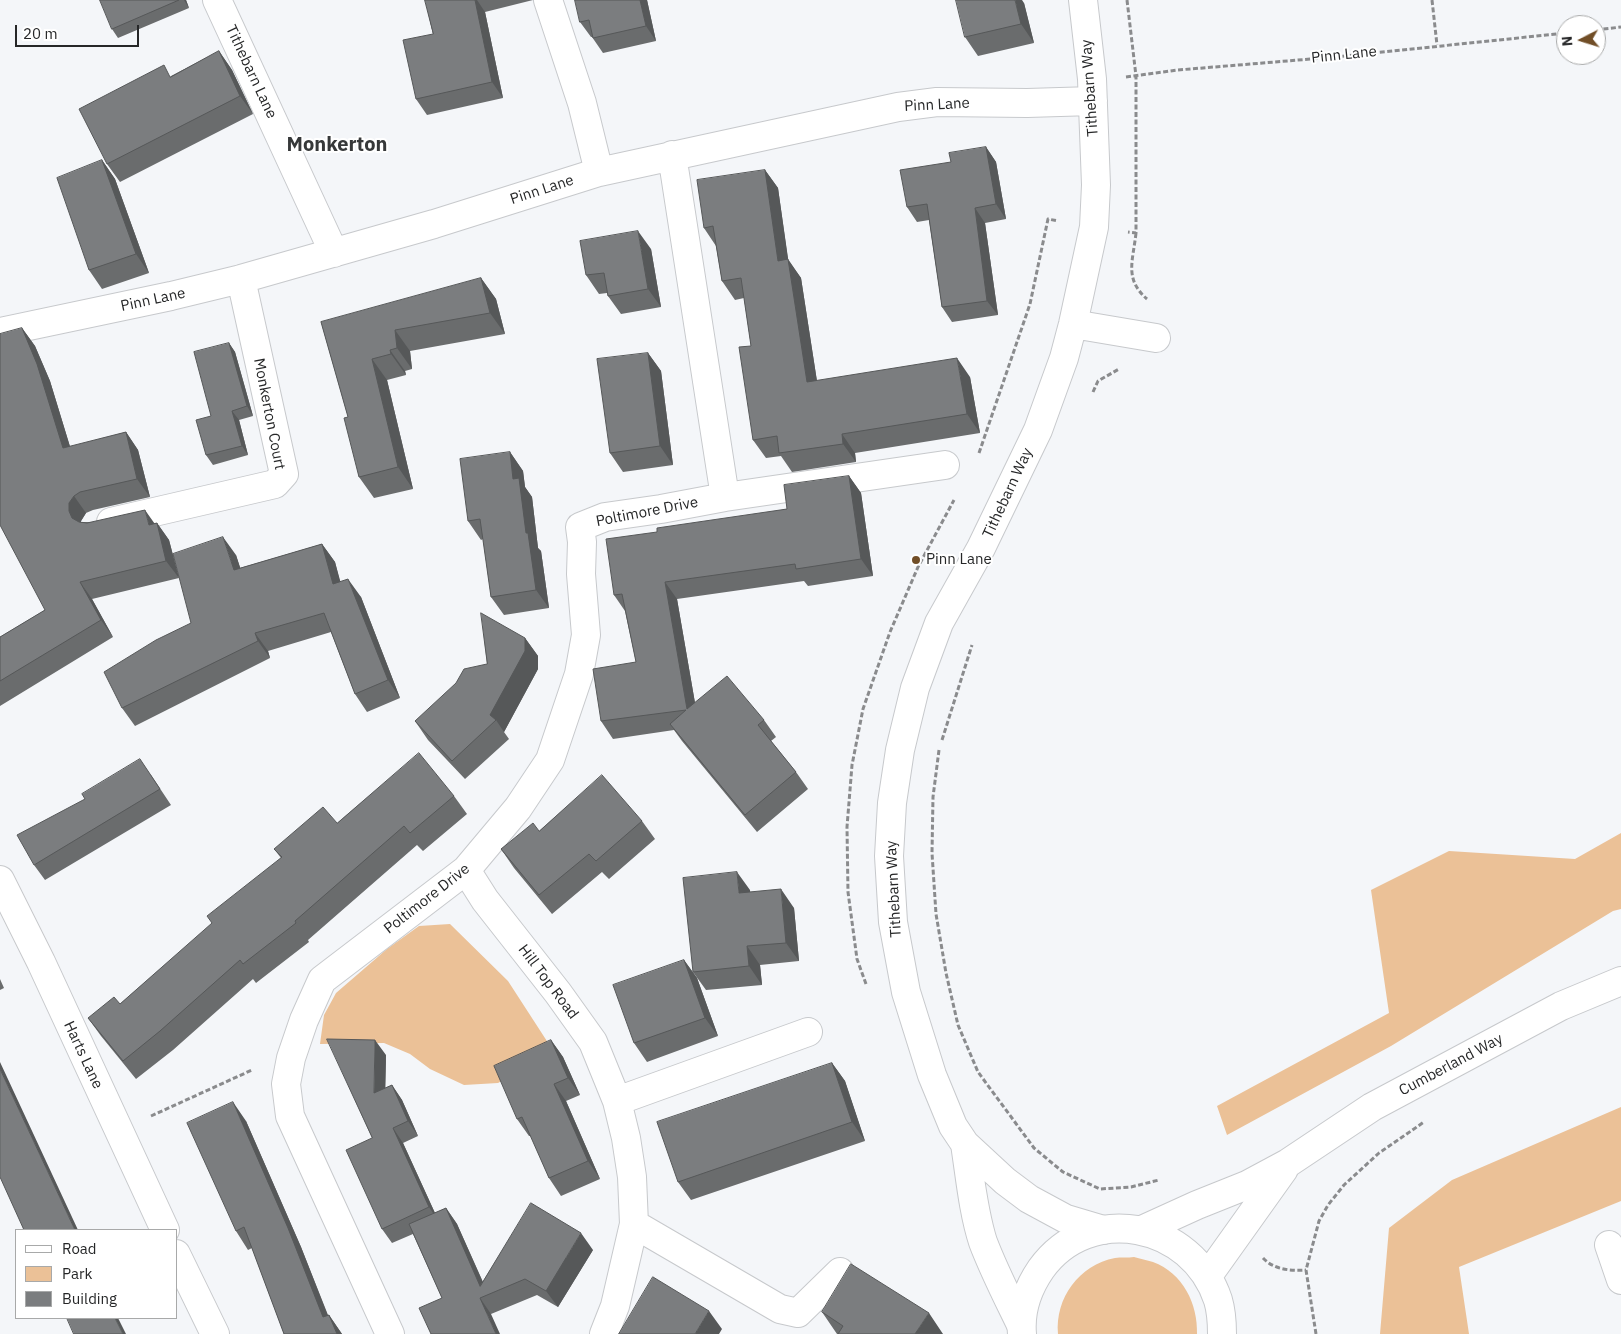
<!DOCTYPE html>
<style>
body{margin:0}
#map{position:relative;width:1621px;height:1334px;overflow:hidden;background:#f4f6f9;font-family:"IBM Plex Sans",sans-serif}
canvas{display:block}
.legend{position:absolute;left:15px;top:1229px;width:162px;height:90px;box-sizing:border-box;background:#fff;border:1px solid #a8a9a9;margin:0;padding:6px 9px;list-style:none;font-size:15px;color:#262728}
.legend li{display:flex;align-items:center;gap:10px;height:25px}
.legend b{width:25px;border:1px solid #a8a9a9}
.north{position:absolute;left:1556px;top:15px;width:50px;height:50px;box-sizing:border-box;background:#fff;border:1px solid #a8a9a9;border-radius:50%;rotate:265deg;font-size:14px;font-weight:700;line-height:20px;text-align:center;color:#262728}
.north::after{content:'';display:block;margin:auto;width:18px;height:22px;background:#714e27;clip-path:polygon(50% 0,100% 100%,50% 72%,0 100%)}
.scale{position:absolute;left:15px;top:25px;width:124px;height:22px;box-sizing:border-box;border:2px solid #262728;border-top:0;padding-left:6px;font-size:15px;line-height:18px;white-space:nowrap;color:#262728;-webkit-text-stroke:4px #fff;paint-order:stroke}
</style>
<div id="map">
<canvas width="1621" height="1334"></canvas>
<ul class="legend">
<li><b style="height:6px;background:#fff"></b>Road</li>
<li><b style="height:14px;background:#ebc197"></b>Park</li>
<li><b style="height:14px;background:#7b7d7f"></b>Building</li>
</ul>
<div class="north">N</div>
<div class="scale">20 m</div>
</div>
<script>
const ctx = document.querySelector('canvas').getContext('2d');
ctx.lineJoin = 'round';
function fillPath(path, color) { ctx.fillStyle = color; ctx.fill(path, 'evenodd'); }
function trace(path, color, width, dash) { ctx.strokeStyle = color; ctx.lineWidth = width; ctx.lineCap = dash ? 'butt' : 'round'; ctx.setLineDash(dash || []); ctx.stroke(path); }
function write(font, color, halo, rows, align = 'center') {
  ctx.font = font + ' "IBM Plex Sans",sans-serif'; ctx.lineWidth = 4; ctx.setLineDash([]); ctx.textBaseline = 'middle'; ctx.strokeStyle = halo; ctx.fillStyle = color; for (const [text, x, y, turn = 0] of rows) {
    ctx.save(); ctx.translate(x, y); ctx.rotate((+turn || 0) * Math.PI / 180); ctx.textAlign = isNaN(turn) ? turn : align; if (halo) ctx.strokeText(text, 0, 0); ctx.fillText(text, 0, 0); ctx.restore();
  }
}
fillPath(new Path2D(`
 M1621,833V909L1613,911L1391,1046L1227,1135L1217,1106L1389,1013L1371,890L1449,851L1575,859Z
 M450,924L508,981L554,1052L498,1083L464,1085L430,1069L410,1054L384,1043L320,1044L324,1015L336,993L387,949L419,926Z
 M1621,1107V1201L1459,1267L1469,1334H1380L1389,1228L1452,1180Z
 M1134,1257C1140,1259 1147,1260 1153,1262C1183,1273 1198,1304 1197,1334H1058C1055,1298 1079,1265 1115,1258C1121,1257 1128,1258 1134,1257Z`), '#ebc197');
const minor = new Path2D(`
 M217,0L334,253
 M548,0L582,103L599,172
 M1083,0L1092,79L1096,185L1094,227L1073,324L1064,358L1038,430L981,548L939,623L915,688L900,750L892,803L889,856L893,922L906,992L932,1075L953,1126L965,1144L1005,1181L1029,1199L1066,1219L1103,1230
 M1073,324L1156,338
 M0,332L171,296L241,279L434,224L599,172L898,107L937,102L1027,103L1093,101
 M725,497L945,465
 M111,522L275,484L284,474L241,279
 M466,870L485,900L558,993L593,1042L617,1101L626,1138L632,1177L634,1224L615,1306L604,1334
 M0,880L41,962L165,1230
 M617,1101L808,1032
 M965,1144C970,1176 973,1211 983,1242C994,1271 1008,1298 1021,1325
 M634,1224L780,1309L798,1313L840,1272
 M1609,1245L1621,1280
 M176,1254L215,1334
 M390,1334L290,1116L286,1084L291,1058L304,1020L322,980L466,870L518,808L550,760L579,674L586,635L581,574L582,542L580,527L605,517L661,509L725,497L672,155`);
const major = new Path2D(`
 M1142,1230L1197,1205L1247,1185L1288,1163L1372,1107L1561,1006L1621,981
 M1207,1277L1284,1169
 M1022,1334C1020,1311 1028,1288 1041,1269C1089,1202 1192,1222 1218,1300C1221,1310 1222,1323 1222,1334`);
trace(minor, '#c7c9cc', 30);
trace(major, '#c7c9cc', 30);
trace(new Path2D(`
 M1127,0L1136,76V233L1128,232
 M1432,0L1437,45
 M1596,30L1621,27
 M1126,77L1178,70L1335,57L1566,33
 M1136,233C1133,261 1124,279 1147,299
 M1093,392L1098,381L1119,369
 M979,453L1030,304L1048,219L1058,221
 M942,740L972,645
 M939,750L933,797L932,853L936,914L946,973L958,1025L978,1072L1034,1148L1063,1172L1100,1189L1131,1187L1159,1180
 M866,984L857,959L848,892L847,827L852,765L863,709L890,632L918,567L954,500
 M151,1116L252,1070
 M1263,1258C1274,1270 1291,1271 1306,1270
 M1316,1334L1306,1270L1319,1221L1328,1205L1344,1185L1379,1153L1424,1122`), '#8a8b8d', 3, [5, 2.5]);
trace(minor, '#fff', 28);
trace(major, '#fff', 28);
fillPath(new Path2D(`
 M100,0H186L189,8L118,38L112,29Z
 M425,0H533L485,12L503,98L427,115L416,99L433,34Z
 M575,0H647L656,41L603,53L592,37H591L580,22Z
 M1024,3L1034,43L978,56L965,37Z
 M219,51L232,70L253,114L120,182L107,164L171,76Z
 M986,147L996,162L1006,219L985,223L998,315L952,322L942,307L929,220L917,222L907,207L951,162Z
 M102,160L115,179L149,273L102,289L89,270Z
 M765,170L778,188L788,260L801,278L817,381L970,377L980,433L855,453L856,462L792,472L781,456L766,458L753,440L751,346L744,298L735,300L722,281L716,246L704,228Z
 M651,249L661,307L621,314L608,296L607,293L599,294L586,275Z
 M481,278L496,299L505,334L410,351L412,369L405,371L406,375L387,380L413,489L374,498L359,477L348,417L321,322Z
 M22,328L35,346L50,381L70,447L126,432L138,450L150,497L93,510L86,513L81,521V522L157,523L169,540L179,578L92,599L113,637L0,706V637L45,610Z
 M229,343L235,352L253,416L239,420L248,455L213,465L206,455L211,416Z
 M648,353L661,371L673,465L623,472L610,453Z
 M510,452L523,471L525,487L532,497L538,548L541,551L549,608L504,615L491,597L483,539L481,540L468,521Z
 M849,476L861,493L873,576L808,586L804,581L677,599L695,703L764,720L776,737L771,741L796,772L808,789L757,832L682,741L674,730L613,739L601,721L636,662L625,611L614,595L657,532L787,509Z
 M322,544L335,562L340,582L361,597L400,698L367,712L355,694L331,632L268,651L270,658L135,726L122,708L191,623L236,555L240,568Z
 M525,638L538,656V669L504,732L509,739L465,779L428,740L415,721L487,664Z
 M151,775L171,805L45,880L34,865Z
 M454,796L467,814L423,851L417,845L308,940L309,942L256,983L253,979L173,1050L136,1079L101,1036L88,1018L120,1004L212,924L281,858L274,849L337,823Z
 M642,821L655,839L609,879L602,872L552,914L514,868L501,849L539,831Z
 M750,890V892L794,908L799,961L760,965L762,985L706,990L693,972Z
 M684,960L697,978L718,1036L647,1062L634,1043Z
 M0,979L4,988L0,990Z
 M551,1040L563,1057L580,1095L566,1101L600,1179L561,1196L549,1178L531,1136H529L517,1119Z
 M386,1055L385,1088L392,1085L402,1100L418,1136L403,1143L435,1213L446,1208L457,1224L483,1282L593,1250L558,1307L537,1295L491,1314L442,1298L413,1234L392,1243L382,1229L372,1138Z
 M832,1063L845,1081L865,1141L691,1200L678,1182Z
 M246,1121L301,1247L328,1315H329L342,1334H284L252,1248L248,1250L236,1231Z
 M822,1312L943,1334H837Z`), '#6a6c6d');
fillPath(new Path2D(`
 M184,0H186L189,8Z
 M475,0H477L485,12L503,98L492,82Z
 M640,0H647L656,41L646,26Z
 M1015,0H1022L1024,3L1034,43L1021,24Z
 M219,51L232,70L253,114L240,96Z
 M986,147L996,162L1006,219L996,204Z
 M102,160L115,179L149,273L136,254Z
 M765,170L778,188L791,279L778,261Z
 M975,208L985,223L998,315L987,301Z
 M638,231L651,249L661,307L648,289Z
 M788,259L801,278L820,401L807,382Z
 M481,278L496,299L505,334L490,313Z
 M22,328L35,346L50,381L76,466L63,448Z
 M395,330L410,351L412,369L397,348Z
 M229,343L235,352L253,416L247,406Z
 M390,350L405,371L406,375L391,354Z
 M648,353L661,371L673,465L660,446Z
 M957,358L970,377L980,433L967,414Z
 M372,359L387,380L413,489L398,467Z
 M232,411L239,420L248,455L242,446Z
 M126,432L138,450L150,497L137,479Z
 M842,434L855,453L856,462L843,444Z
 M510,452L523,471L525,487L532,497L538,548L541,551L549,608L536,590L526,533L513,479Z
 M849,476L861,493L873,576L861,559Z
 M74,496L86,513L81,521V529L72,518L69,511V503Z
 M145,510L157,527L149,525Z
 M157,523L169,540L179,578L166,561Z
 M223,537L236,555L247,588L234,570Z
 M322,544L335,562L346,602L333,584Z
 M348,579L361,597L400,698L388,680Z
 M80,582L92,599L113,637L101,620Z
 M665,582L677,599L699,726L687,709Z
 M255,633L268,651L270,658L258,641Z
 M525,638L538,656V669L504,732L496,720L490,715Z
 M737,872L750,890L752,912L739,893Z
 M781,889L794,908L799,961L786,943Z
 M747,946L760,965L762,985L749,966Z
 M684,960L697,978L718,1036L705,1018Z
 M375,1040L386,1055L385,1108L374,1093Z
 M551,1040L563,1057L580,1095L568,1078Z
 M0,1062L78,1230H75L0,1069Z
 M832,1063L845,1081L865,1141L852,1122Z
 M554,1084L566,1101L600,1179L588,1161Z
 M392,1085L402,1100L418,1136L408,1121Z
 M233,1102L246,1121L301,1247L335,1334L323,1317Z
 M393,1128L403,1143L439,1222L429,1207Z
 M446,1208L457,1224L488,1294L480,1286Z
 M581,1233L593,1250L558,1307L546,1291Z
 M480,1298L491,1314L500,1334H496Z
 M709,1311L722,1329L719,1334H695Z
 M929,1313L943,1334H915Z
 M329,1315L342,1334H337Z
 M115,1318H118L126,1334H123Z`), '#565859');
const building = new Path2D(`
 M100,0H179L112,29Z
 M425,0H475L492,82L416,99L403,40L433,34Z
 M575,0H640L646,26L593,38L589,20L580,22Z
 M956,0H1015L1021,24L965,37Z
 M219,51L240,96L107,164L79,109L164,65L170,77Z
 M986,147L996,204L975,208L987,301L942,307L927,204L907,207L900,170L951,162L949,153Z
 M102,160L136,254L89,270L57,178Z
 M765,170L778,261L788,259L807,382L957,358L967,414L842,434L843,444L779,453L777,436L753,440L739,347L751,346L741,278L722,281L713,226L704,228L697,180Z
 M638,231L648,289L608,296L604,273L586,275L580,241Z
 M481,278L490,313L395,330L397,348L390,350L391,354L372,359L398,467L359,477L344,418L348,417L321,322Z
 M22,328L37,364L63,448L126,432L137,479L80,492L74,496L69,503V511L72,518L79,522L87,523L145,510L149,525L157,523L166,561L80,582L101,620L0,681V637L45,610L0,525V334Z
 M229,343L247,406L232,411L242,446L206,455L196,420L211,416L194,352Z
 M648,353L660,446L610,453L597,359Z
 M510,452L513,479L519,478L526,533H528L536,590L491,597L480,519L468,521L460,459Z
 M849,476L861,559L796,569L795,564L665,582L687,709L727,676L764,720L758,725L796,772L745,815L670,724L686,710L601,721L593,669L636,662L622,594L614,595L606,539L657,532V528L787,509L784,485Z
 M223,537L234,570L322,544L333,584L348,579L388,680L355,694L324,613L255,633L258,641L122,708L104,672L156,640L191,623L173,554Z
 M481,613L525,638V651L490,715L496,720L452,761L415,721L456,683L464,669L487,664Z
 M419,753L454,796L410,833L404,826L295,921L296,923L243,964L240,960L160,1031L123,1061L88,1018L114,997L120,1004L212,923L207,916L282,857L274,849L323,807L337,823Z
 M140,759L160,789L34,865L17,835L85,799L82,794Z
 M602,775L642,821L596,861L589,854L539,895L501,849L533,823L539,831Z
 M737,872L739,893L781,889L786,943L747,946L749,966L693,972L683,878Z
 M684,960L705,1018L634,1043L613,985Z
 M327,1039L375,1040L374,1093L392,1085L408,1121L393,1128L429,1207L382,1229L346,1150L372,1138Z
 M551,1040L568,1078L554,1084L588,1161L549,1178L522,1117L517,1119L494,1066Z
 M832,1063L852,1122L678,1182L657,1122Z
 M0,1069L75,1230H24L0,1177Z
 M233,1102L288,1228L323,1317L329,1315L337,1334H284L244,1227L236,1231L187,1123Z
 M531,1203L581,1233L546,1291L525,1279L480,1298L496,1334H431L419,1308L442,1298L409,1224L446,1208L480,1286Z
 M851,1264L929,1313L915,1334H838L843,1326L822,1312Z
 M653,1277L709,1311L695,1334H619Z
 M67,1318H115L123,1334H74Z`);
fillPath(building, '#7b7d7f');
trace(building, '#565859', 1);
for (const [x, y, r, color] of [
 [916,560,5,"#714e27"]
]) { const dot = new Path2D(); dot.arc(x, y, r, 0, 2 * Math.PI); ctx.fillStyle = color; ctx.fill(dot); trace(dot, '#fff', 2); }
write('15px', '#262728', '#fff', [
 ["Pinn Lane",1344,55,-6],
 ["Tithebarn Lane",251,72,65],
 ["Tithebarn Way",1090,88,-94],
 ["Pinn Lane",937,105,-3],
 ["Pinn Lane",542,190,-18],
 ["Pinn Lane",153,300,-12],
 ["Monkerton Court",269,414,79],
 ["Tithebarn Way",1008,493,-65],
 ["Poltimore Drive",647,512,-11],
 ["Tithebarn Way",894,889,-93],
 ["Poltimore Drive",427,899,-38],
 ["Hill Top Road",548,982,53],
 ["Harts Lane",83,1055,65],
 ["Cumberland Way",1451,1065,-28]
]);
write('15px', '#262728', '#fff', [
 ["Pinn Lane",926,560]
], 'left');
write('bold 20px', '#363839', '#fff', [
 ["Monkerton",337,145]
]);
</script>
